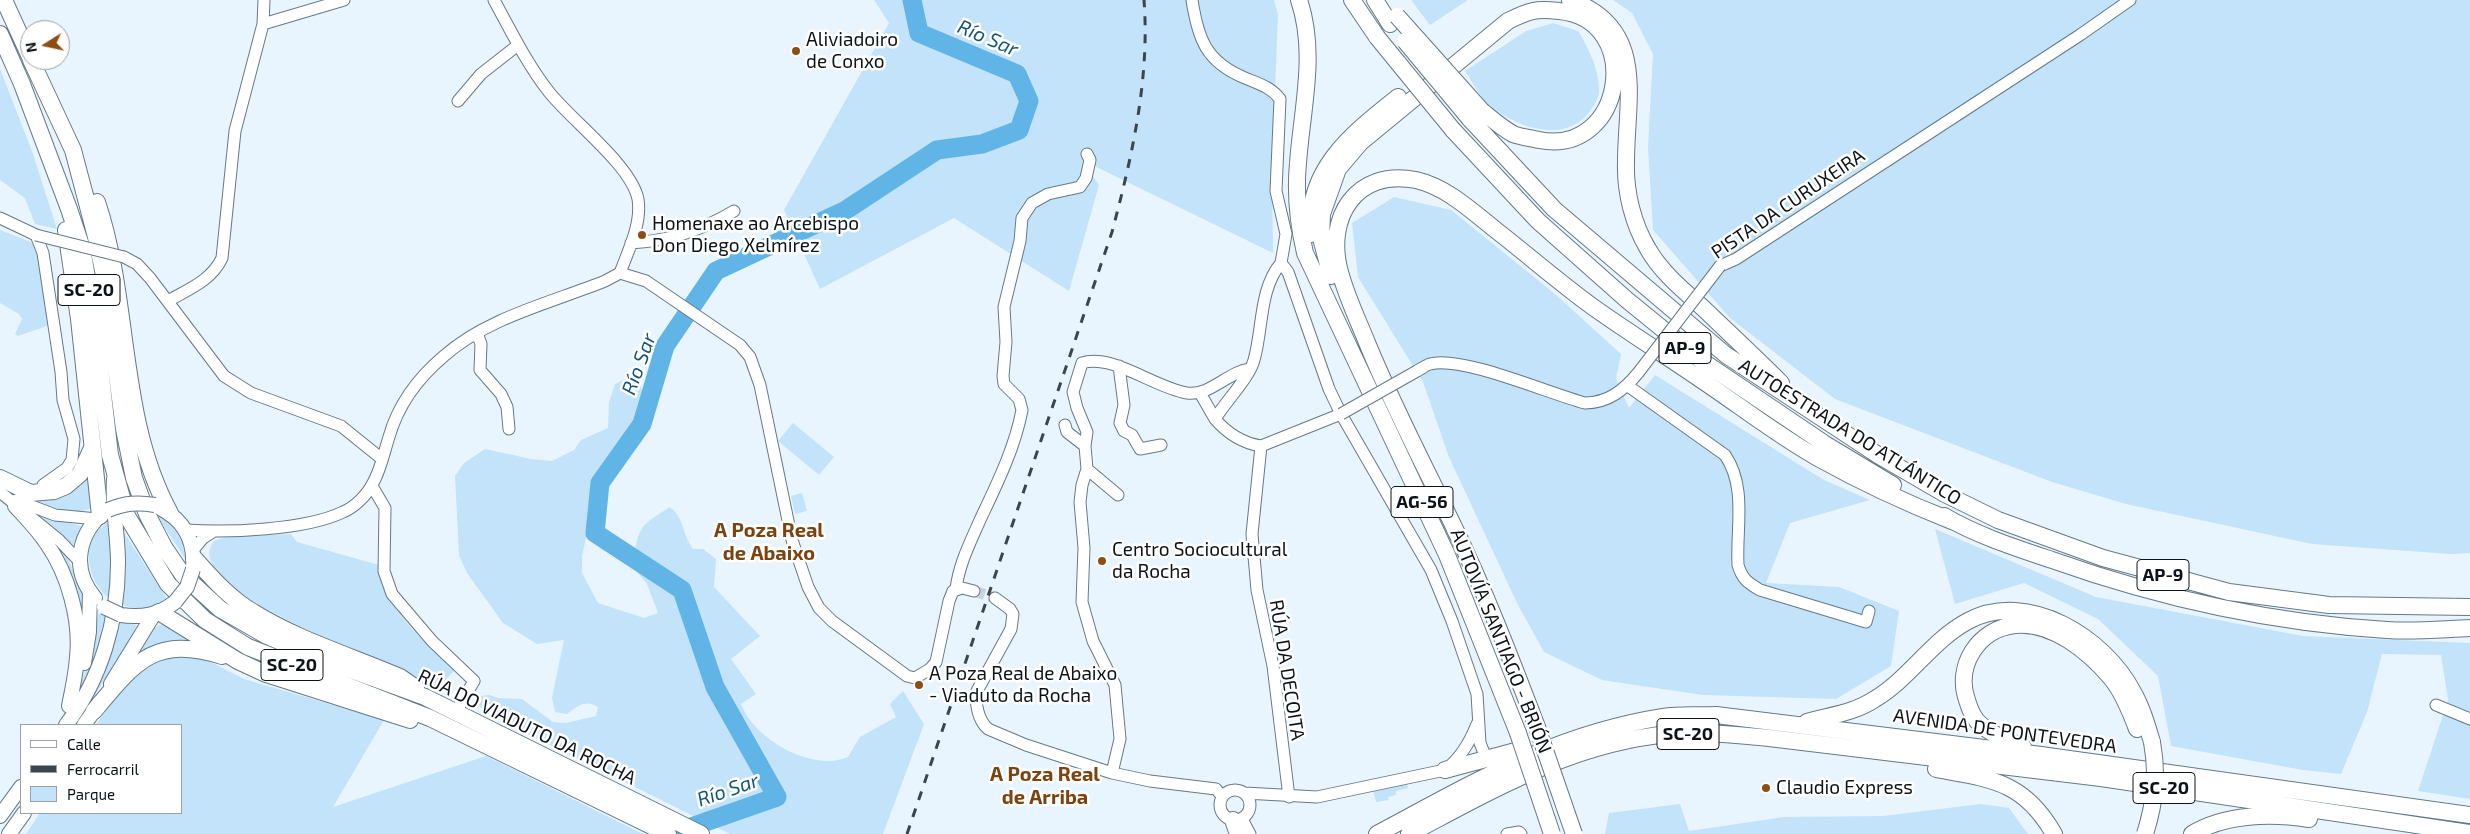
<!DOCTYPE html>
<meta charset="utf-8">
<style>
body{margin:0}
#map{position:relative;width:2470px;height:834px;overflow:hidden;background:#e8f5ff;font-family:"Exo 2",sans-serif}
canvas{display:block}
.legend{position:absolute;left:20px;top:724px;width:162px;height:90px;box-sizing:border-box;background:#fff;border:1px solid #9ea1a3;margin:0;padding:6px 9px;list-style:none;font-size:15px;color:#0c141a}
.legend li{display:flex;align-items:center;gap:10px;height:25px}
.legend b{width:25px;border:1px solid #9ea1a3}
.north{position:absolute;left:20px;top:20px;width:50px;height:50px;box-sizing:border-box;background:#fff;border:1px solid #9ea1a3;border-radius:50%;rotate:260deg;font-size:14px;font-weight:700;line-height:20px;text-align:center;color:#0c141a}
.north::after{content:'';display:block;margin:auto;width:18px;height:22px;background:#8d4e14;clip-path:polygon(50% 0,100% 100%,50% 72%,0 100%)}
</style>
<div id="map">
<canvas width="2470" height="834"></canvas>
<ul class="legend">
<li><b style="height:6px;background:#fff"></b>Calle</li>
<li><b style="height:6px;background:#3c454c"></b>Ferrocarril</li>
<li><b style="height:14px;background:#c2e3f9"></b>Parque</li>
</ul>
<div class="north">N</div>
</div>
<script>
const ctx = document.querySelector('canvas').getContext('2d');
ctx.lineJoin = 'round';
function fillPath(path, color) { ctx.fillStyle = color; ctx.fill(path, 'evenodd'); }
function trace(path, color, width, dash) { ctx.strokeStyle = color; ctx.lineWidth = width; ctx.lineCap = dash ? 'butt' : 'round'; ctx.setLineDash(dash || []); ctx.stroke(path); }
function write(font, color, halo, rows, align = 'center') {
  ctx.font = font + ' "Exo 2",sans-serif'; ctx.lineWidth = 5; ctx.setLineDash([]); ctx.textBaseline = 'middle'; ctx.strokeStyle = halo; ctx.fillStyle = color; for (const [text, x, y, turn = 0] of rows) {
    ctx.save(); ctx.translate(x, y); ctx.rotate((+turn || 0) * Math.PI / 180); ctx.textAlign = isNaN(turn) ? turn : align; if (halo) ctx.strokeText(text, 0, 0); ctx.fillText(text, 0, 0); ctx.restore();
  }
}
fillPath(new Path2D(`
 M874,0H1274L1278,14L1272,162L1273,253L1082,160L1099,185L1069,291L954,218L820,289L784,210L889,23Z
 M1411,0H1468L1430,25Z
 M1613,0H2470V553L2451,554L2312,544L2126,504L2052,482L1835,399L1730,318L1653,230L1648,148L1653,54L1632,13Z
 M1553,23L1578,31C1588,47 1600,71 1599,92C1598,101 1591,111 1584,118C1557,143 1512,125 1487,103C1479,95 1472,81 1465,71L1526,31Z
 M0,69L32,151L57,229L35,224L25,198L0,180Z
 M1394,197L1451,210L1555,294L1621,354L1616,379L1629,408L1655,375L1824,480L1870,500L1790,523L1766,583L1839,587L1899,611L1891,666L1836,699L1703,695L1602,680L1544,652L1517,603L1449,457L1423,382L1358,277L1352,223Z
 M0,230L31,242L38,250L50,325L18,336L15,334L22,319L19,314L0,303Z
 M638,377L646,403L636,425L611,458L599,479L582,556V573L598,603L644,618L658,613L647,584L632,566C640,527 636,528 670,507C685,519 682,535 693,549H703L716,559L714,587L760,636L731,659L756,694L741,704C754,736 795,761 829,761C835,761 842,759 848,757L860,737L896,717L890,704L903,691L924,724L883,834H730L503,722L481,708L476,702L481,696L489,695L499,698L522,699L553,722L566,723L596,716L598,707C585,699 578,706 567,714L555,712L552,698L564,640L537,644L503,623L467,573L459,555L455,476L464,463L485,449L531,459L552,461L574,450L581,440L608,428L609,403L615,384L627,378Z
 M793,423L834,457L819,475L778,441Z
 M89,470L91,508C76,516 49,507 35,501Z
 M802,493L807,511L795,514L791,496Z
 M37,515L81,526L74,545Z
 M157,516C176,523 183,542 186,560Z
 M110,521L111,600C85,581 79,538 110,521Z
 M1935,529L2096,597L2303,636L2470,643V799L2418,791L2448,700L2441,655L2382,654L2367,712L2341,774L2303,770L2171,746L2158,676L2098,619L2024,583L1955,604Z
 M41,530L66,553L84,599L82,641Z
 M123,531L167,599C153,607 138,611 122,605Z
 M291,534L297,542L379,565C378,599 429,649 455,670L439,687C419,678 399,669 380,661C353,649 179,584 214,541L226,537Z
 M100,613L108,617L97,656L73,707L90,655L98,615Z
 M117,621L137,625L127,646L85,710L105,666Z
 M161,624H166L198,642C175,639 158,645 138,656L152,630Z
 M178,655L201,657L244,679L384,720L333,807L486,756L643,834H26L40,813H181V725H96C119,690 136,667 178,655Z
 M1407,782L1408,788L1396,791V795L1388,797L1389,800L1376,802L1373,789Z
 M1680,804L1689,831L1784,817L1883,816L1981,804L2009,808L2028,834H1605L1609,813Z`), '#c2e3f9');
trace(new Path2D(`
 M677,832L777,797L715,687L682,590L595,533L600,483L642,424L665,346L716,271L846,210L937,150L982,144L1019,130L1029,101L1017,74L919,33L912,0`), '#60b4e6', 19);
trace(new Path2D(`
 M974,591L995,598`), '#c7d3dd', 11, [11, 5.5]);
const minor = new Path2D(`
 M494,0C511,31 527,64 549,92C572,121 631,165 638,199C642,224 628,251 620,273
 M1192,0C1198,39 1206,62 1245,78C1259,84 1271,87 1280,99L1276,191L1286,234L1281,263
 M263,24L344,0
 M458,101L481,74L518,45
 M0,218L36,235L43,253L61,372L63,400L74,439L72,460L67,468L43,485
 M631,243C669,241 701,231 734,211
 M124,257L137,264L150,278L224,376L251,393L341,426L382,459
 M1281,263L1288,272L1329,389L1341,414L1431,570L1452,621L1477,694L1480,743L1484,753L1491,758
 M1281,263C1259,289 1263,329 1254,360C1250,377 1225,402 1215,419C1227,433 1242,443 1261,446L1341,414
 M1720,266L1736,259L2080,35L2130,0
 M620,273L646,281L740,345L750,357L760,385L792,540L808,587L819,608L832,621L907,676L915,678L930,669L936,662L949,601L953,591L962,588L974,591
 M168,301C189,289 212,280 222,258L235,131L263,24L264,0
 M477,333L481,344L480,370L501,394L507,407L509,429
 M1119,366L1124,405L1120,423L1124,431L1132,435L1140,449L1161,445
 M1417,371C1421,369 1426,365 1430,364C1461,355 1550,394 1585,403C1608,403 1624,390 1638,373
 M1628,386L1725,455C1747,487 1736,528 1738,565C1742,579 1748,583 1760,590L1866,622L1869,611
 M1200,393L1215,419
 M1065,425L1067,432L1085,446
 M1261,446L1252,534L1257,590L1273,666L1289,797
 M1087,469L1118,495
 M372,486L385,508L384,571L392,594L432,641L474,681L456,712
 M0,492L59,540L80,562
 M16,500L55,515L97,519
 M186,530C227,533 306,530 343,512C355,507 367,495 373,483C381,469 384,452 389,437C398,405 419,377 444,356C486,318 553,302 605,281L620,273
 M193,550L203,538L214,531
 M956,589C959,564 970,543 980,520C996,486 1015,448 1022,410L1019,399L1004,384L1003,376L1006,342L1004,307L1020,241L1022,218L1032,203L1048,194L1080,187L1086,178L1090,160L1087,154
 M995,598L1010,609L1013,614L1011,629L977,691C975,704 978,720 988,729L1026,745L1112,773L1150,781L1216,789L1222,796
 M2436,705L2470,719
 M1112,773L1120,739L1115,685L1093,641L1082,602L1084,548L1080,502L1082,485L1087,469L1085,446L1087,432L1077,408L1073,392L1082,363C1112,353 1155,388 1187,393C1211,396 1227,372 1250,369
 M1220 805a15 15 0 1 1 30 0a15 15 0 1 1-30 0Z
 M1245,793L1317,797L1445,770C1461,758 1470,742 1477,724
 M1242,819L1250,834
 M1507,834L1519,832L1521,834`);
const major = new Path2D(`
 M15,506C26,518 38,530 47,544C68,574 81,620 77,657C76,674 72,690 69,706
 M160,508C184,520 195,541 193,568
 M95,598C70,569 78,532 107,510
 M121,615C142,618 159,615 175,602
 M84,663L89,632L90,592
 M111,684L154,614
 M66,725C101,679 118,621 118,563C118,535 112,507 114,479
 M84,725L100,702
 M0,816L21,787
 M9,834L24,813`);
const highway = new Path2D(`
 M4,0L30,57
 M1299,0C1317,53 1302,108 1298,163C1295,194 1298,223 1305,253L1447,555L1518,733
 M1352,0L1377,37
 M1375,0L1390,24
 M1570,0C1648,28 1626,98 1626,162C1625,192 1633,224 1648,249C1661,272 1683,290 1702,307C1728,332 1755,357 1781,383
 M0,34L22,84L69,209L82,248L95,325L110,455L127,516L168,584L205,620L248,647L430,718L668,834
 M31,60L73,150L96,237L104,275L124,429L134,478L147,514L164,547L183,575L220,609L267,636L313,656L425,697L701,834
 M1469,118L1554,209L1726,355L1878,455L1945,494L1998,520L2103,558L2229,592L2329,605L2470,607
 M1453,130L1538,221L1627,300L1702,361L1825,444L1893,485
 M97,202C131,303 118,418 170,513
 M66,230L79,319L100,516
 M1311,234C1305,169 1353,133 1398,97
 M1331,276L1321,238L1322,214L1338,169L1361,142L1508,21C1516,17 1524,13 1533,11C1541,9 1551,10 1559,11C1645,19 1625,157 1539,140C1531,138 1520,137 1513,134C1502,128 1492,119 1482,111
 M0,478L31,493L54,491L66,486L80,474L92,448
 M1944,516C1976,535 2016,548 2052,560C2159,598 2273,623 2387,630C2414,632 2443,629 2470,628
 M194,558C212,578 229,598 253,612C298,640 351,656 400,677L416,688
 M159,612L238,661L266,674L410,720
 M94,711C135,662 154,635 222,656
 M1807,722C1831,715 1854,713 1875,699C1910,678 1931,641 1968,621C2028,589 2105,638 2133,692C2142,708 2147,725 2152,742
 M1537,727C1511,659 1485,591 1453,525C1424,465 1393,406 1368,345C1358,320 1347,298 1340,272C1325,218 1356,168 1416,180C1447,187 1473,212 1497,231C1529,256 1560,283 1593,307C1628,332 1665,355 1700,379C1739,405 1777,435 1818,458C1861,482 1906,503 1952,521
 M2023,747C2008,741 1988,733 1977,721C1972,715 1969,707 1967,700C1955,666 1978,629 2015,625C2052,621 2089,652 2111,678C2123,692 2131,713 2137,729
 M1936,769C1991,779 2024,781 2054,834
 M1445,770L1523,749
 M1233,820L1238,834
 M1377,834C1471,784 1554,734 1663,717C1680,714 1698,716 1716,715L2041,755L2470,815
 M1409,834C1493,790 1574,742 1670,734C1703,731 1737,735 1769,738L2101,778L2470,833
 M2192,834C2225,814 2271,813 2309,819`);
trace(minor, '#657a87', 13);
trace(major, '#657a87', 16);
trace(highway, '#657a87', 18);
trace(minor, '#fff', 11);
trace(major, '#fff', 14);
trace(highway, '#fff', 16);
trace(new Path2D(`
 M907,834L1112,232C1132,157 1150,78 1144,0`), '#3c454c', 3, [9, 9]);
const minorBridge = new Path2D(`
 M36,235L124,257
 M1638,373L1720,266
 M1341,414L1417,371`);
const majorBridge = new Path2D(`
 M108,510C125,503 137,502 155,505
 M175,602L187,587L193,569
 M104,607L121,615`);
const highwayBridge = new Path2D(`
 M1397,16L1482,111
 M1377,37L1453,130
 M1405,41L1469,118
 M1537,727L1574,834
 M1518,733L1552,834
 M2145,834C2155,802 2158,775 2152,742`);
trace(minorBridge, '#657a87', 13, []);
trace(majorBridge, '#657a87', 16, []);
trace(highwayBridge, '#657a87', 18, []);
trace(minorBridge, '#fff', 11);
trace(majorBridge, '#fff', 14);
trace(highwayBridge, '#fff', 16);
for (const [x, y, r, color] of [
 [796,51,5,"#8d4e14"],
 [642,235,5,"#8d4e14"],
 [1102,561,5,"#8d4e14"],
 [919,685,5,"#8d4e14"],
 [1766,788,5,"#8d4e14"]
]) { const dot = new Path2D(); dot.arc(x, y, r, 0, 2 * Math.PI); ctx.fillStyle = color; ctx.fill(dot); trace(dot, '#fff', 2); }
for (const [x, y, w] of [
 [89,290,62],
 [1685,348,52],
 [1422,502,62],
 [2163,575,52],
 [292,665,62],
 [1688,734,62],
 [2164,788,62]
]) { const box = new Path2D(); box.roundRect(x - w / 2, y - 15.5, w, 31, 4); ctx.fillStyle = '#fff'; ctx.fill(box); trace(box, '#0c141a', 1); }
write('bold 18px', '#0c141a', null, [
 ["SC-20",89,290],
 ["AP-9",1685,348],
 ["AG-56",1422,502],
 ["AP-9",2163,575],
 ["SC-20",292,665],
 ["SC-20",1688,734],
 ["SC-20",2164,788]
]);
write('19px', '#0c141a', '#fff', [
 ["Aliviadoiro",806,40],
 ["de Conxo",806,62],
 ["Homenaxe ao Arcebispo",652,224],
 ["Don Diego Xelmírez",652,246],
 ["Centro Sociocultural",1112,550],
 ["da Rocha",1112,572],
 ["A Poza Real de Abaixo",929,674],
 ["- Viaduto da Rocha",929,696],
 ["Claudio Express",1776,788]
], 'left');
write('19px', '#0c141a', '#fff', [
 ["PISTA DA CURUXEIRA",1788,204,-34],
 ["AUTOESTRADA DO ATLÁNTICO",1850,432,32],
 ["AUTOVÍA SANTIAGO - BRIÓN",1501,641,68],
 ["RÚA DA DECOITA",1287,670,81],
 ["RÚA DO VIADUTO DA ROCHA",527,727,26],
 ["AVENIDA DE PONTEVEDRA",2005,731,8]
]);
write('italic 20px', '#155577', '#fff', [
 ["Río Sar",988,38,23],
 ["Río Sar",639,364,-70],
 ["Río Sar",728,790,-19]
]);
write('bold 20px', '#7c430e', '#fff', [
 ["A Poza Real",769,530],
 ["de Abaixo",769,553],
 ["A Poza Real",1045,774],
 ["de Arriba",1045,797]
]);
</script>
